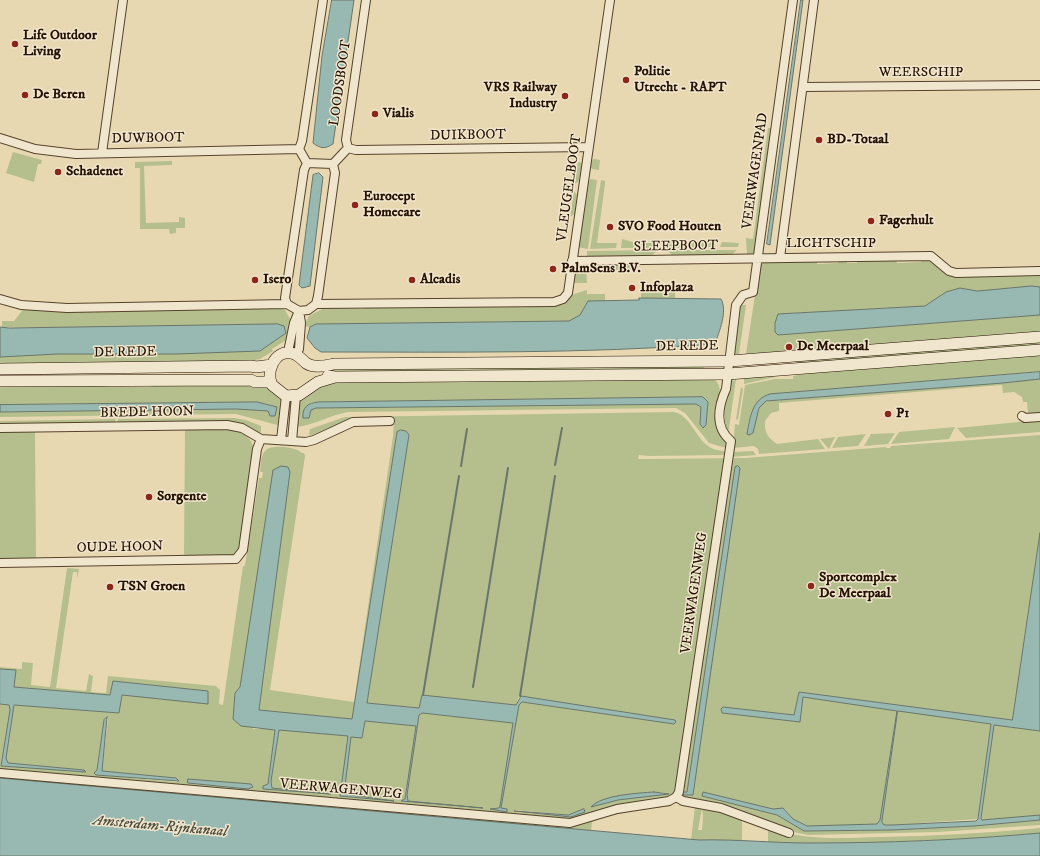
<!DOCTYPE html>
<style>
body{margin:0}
canvas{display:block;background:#e8d8b2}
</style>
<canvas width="1040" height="856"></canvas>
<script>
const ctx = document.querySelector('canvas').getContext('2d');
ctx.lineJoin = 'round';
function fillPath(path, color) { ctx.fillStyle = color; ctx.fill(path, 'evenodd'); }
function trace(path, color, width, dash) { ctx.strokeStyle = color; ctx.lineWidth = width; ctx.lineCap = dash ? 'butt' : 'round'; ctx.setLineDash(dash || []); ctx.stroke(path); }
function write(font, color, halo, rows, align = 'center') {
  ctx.font = font + ' "IM FELL DW Pica",serif'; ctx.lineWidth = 3; ctx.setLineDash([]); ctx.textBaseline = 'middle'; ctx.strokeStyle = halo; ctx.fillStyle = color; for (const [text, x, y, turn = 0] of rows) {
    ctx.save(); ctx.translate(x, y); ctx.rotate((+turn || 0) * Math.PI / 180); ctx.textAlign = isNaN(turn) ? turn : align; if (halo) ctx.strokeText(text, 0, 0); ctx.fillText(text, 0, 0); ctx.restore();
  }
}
fillPath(new Path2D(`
 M768,128H773L755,253L747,255L746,238L753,239Z
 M13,152L42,160L41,164H38L34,182L6,173Z
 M594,159L600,160L599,170L592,169L589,165L590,162Z
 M172,161V165L144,166L146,223L179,222V217L185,218V228H176V233L170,234L169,229H140V168H135V162Z
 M578,162L582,163L579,181L575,184Z
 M591,179L597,180L588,249L577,247L587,182Z
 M601,180L605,181V184L597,243H617L616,248L590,249Z
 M574,191L577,195L575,214L570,217Z
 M622,239L637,243H659L658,248H621Z
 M668,242H713L712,247L668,248Z
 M722,242L739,243L738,247H720Z
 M658,250L651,256L587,257V251Z
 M667,250H737L731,255L673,256Z
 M921,259C938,261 940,274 951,276L1040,274V287L977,291L960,288L946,292L925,306L778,314L775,323V332L778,335L1040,315V333L752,355L751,353L746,354L760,262L817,261V264L838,263L839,261H847V263H857V261L896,260L897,263L921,262Z
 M586,265L587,283H574C572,273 577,268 586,265Z
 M605,265H638V270H605Z
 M587,290V294H605V301H588L580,315L569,321L317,324L310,327L304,326L309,316L324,308L364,309L365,307L558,305L566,302L571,295Z
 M675,292V298H641V293Z
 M743,298L742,305H746L739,354H733L738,307Z
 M24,308L63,310L273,308L285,310L290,319L286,340L272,349L273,351L260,359L250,361L0,365V357L58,354L259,351L286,333L2,327V321H14Z
 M1040,340V346L796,365V359Z
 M1040,354V372L770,394C753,399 749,417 747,434H753C756,423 756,403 769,401L1040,379V414H1028L1027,402H1023L1022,397L1014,392L1003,393L1002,385L779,403V411L771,413L765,421C764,432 768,438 777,444L818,439L825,449L759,454L758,449L754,446L733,448L735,424L739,425L745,385L775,379H793V376L825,370Z
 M704,364V370L331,374V368Z
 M748,375L775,377L744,384V379L742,378Z
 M714,379C726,389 716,404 714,417L716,419L718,432L728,443L726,448L709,443L685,413L676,408L348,412C330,415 315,425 296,427C297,420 296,411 298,404C302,390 325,384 337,381ZM703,397L708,402L706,425L702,428L700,424L701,407L696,404L316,408L311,410L309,418L310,403L318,402Z
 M732,379L734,381L736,379L728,435L721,423L730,382Z
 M168,383L267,386L282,401L281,426L236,414L0,417V412L236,409L268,411L269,414L277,407L257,402L0,405V385L88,384L108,387H149Z
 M741,387L743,389L738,420L736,419Z
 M674,412C690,415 696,438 708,446C713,450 720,450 726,452V455L648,456L639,455L638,459L745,458L886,447V448H890L891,446L1040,435V533L1012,720L799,692L794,715L723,707L721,709L722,713L800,722L803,697L991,724L978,819L892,825L880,827L807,826L793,819L785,809H773L702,796L777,815L804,831L892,830L974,826L1040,820V825L938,832L808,835L783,830L686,799L676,791L670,798L629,804L571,821L0,770V704L9,705L10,711L1,765L84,770L8,763L6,758L14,705L119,713L122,695L208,691L113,681L110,695L13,687L16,671L0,669V667L22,669V662L33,663L31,685L50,687L67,568L79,569L77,579V572H73L56,688L86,691L89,674L93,676L91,692L106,693L108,676L216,686L220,690L219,704L223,705L243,566H245L259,478H262L263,472H260C261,465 260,455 266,450C272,444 297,447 302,453H304L305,456L270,690L354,702L393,436L394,418H353L309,436L310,429L345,417ZM401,430L406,431L409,435L367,703L419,708L422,695L516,705L519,696L675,720L674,724L522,702L519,705L501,808L507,809L506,811L490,809L499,808L500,806L513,723L422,713L419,715L407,795L408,801L482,809L401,801L405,799L416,726L364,721L362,737H351L344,794L394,801L349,797L341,794L349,736L279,730L271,781L272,788L330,794L263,789V787L268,784L275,729H253L235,693L240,687L290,472L259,710L353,719L397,432ZM705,706L693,795H684L683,792H687ZM108,718L102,771L176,778L178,779L177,782L96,775L104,720ZM654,792L669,793L668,794L641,795L601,804L602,800ZM515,810L568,815L583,810L570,817L514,812Z
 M234,418L246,420L261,426V433L242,424L229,421L118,422V419Z
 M115,419L116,422L0,424V421Z
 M1040,420V432L966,438L957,428Z
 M955,427L949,439L891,444L899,432Z
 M185,428H214V430H222V428C236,431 251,433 254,449L240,548L234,555L202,557L201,555H193V557H186L184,554Z
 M35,430L36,559H0V432Z
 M895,433L888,444L864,446L871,434Z
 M866,434L858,446L832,448L838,437Z
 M835,437L829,449L820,439Z
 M753,451L756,455L731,457L733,452Z
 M994,725L1040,731V815L982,820L981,818Z
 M0,775L570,826L616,812L670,805L672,806C645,809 618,812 592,822L591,831L84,786L0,778Z
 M680,803H690L742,817V842L691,840L695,806H679ZM702,808L703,816L702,830H698Z
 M768,828C807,841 839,838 879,837C933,836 987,833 1040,828V833C949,841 859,844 768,843Z`), '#b5bf8d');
const water = new Path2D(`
 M332,0H354L333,144C325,149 321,149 313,143L322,56Z
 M801,0H803L770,245L767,244Z
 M319,173L323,177L310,286L302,288L299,285L313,175Z
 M1032,286L1040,287V315L778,335L775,332V323L778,314L925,306L946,292L960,288L977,291Z
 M639,298L721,299C728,311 719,332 715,344C584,354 452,352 321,352L315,348L307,338L310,327L316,324L569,321L580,315L588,301L639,300Z
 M278,324L284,326L286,333L260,351L176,354H58L0,357V327L9,328Z
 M1040,372V379L1003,383L766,401L759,408L753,433L749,435L747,434C750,417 752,399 770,394Z
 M703,397L708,402L706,425L703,428L700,424L701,407L696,404L316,408L311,410L309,418H303C302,407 308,403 318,402Z
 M257,402L277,407L275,416H270L268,411L236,409L0,412V405Z
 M401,430L406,431L409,435L367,703L419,708L422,695L516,705L521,696L675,720L676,722L674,724L522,702L519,705L501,808L507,809V812L490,809L499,808L500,806L513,723L422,713L419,715L407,795L408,801L483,808L401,801L405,799L416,726L365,721L362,738L351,737L344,794L394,801L340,796L348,736L279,730L271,781L272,788L331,794L263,789V786L268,784L275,730L241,726L233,719L235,693L240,687L273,470L281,466L288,467L290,472L259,710L352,719L397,432Z
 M738,466L740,468L693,795H683V792H687L735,467Z
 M1040,533V731L994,725L981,818L982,820L1040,815V820L974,826L892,830L804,831L777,815L702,796L703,792L773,809L783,808L793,819L807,826L877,824L880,820L897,711L803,697L800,722L722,713L721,709L723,707L794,715L799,692L1012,720ZM898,711L991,724L978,819L976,821L892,825H884L882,822Z
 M0,669L16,670L14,687L110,695L113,681L208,691V704L122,695L119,713L14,705L6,758L8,763L84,770L86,772L1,766L10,710L9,705L0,704Z
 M107,717L102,771L176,778L179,781L96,775L94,773L97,770L104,720Z
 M0,778L699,840C736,839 772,843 809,843C886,843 963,840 1040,833V856H0Z
 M188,779L251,784L253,787L248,789L188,783Z
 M654,792L669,794L618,800L591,807C601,795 639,793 654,792Z
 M584,809L585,812L571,817L514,811L568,815Z`);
fillPath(water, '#98b9b2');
trace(water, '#6a766b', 1);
trace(new Path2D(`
 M555,465L562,428
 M461,466L467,429
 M473,687L508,468
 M423,695L459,476
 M520,696L555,476`), '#6a766b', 2);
const street = new Path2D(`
 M803,87L1040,85
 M0,138L35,149L76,154L299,149
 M348,148L356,150L589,147
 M102,153L123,0
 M307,163L333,164
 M780,258L814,0
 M572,261L931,256L949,271L956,273L1040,271
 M0,299L21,305L67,308L287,304
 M287,304L285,298L304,170L307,163L299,149L302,141L323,0
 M287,304L299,311L308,310L316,304
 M316,304L554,302L563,299L568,293L610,0
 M316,304L318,296L335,173L333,164L348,148L346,140L366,0
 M299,311L301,323L299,349
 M289,347L294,323L299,311
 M1022,416L1025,418L1040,417
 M0,428L227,425L242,428L261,439L306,442L314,440L353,422L390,421
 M281,440L286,396
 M292,441L296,396
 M0,563L236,559L243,550L257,449L261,439
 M0,773L570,823L617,809L669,801L676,797L679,792L731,441C714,427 718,407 726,389L736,305L743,295L753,292L793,0
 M676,797L683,801L721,808L789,833`);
const secondary = new Path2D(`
 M0,369L251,366L256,367L272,365
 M328,376L335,377L728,374L1040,350
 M335,377L318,382L299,395L286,396L272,385C266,372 274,351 290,353C297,353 301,359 306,363C313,368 326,366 334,364L730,361L1040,337
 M0,381L251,380L255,382H271`);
trace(street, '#56432c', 10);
trace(secondary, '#251100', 12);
trace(street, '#f0e6cd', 8);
trace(secondary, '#f0e6cd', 11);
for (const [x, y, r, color] of [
 [15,44,4,"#8f2418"],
 [626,80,4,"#8f2418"],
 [25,95,4,"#8f2418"],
 [565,96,4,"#8f2418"],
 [375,114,4,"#8f2418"],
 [819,140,4,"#8f2418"],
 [58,172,4,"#8f2418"],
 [355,205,4,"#8f2418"],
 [871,221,4,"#8f2418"],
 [610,227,4,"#8f2418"],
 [553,269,4,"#8f2418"],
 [255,280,4,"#8f2418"],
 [412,280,4,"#8f2418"],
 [632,288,4,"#8f2418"],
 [789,347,4,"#8f2418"],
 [888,414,4,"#8f2418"],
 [149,497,4,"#8f2418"],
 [811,586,4,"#8f2418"],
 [110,587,4,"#8f2418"]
]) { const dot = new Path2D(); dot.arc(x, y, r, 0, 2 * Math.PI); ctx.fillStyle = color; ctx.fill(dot); trace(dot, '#f0e6cd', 1.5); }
write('bold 14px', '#251100', '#f0e6cd', [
 ["Life Outdoor",23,36],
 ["Living",23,52],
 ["Politie",634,72],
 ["Utrecht - RAPT",634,88],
 ["VRS Railway",557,88,"right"],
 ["Industry",557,104,"right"],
 ["De Beren",33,95],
 ["Vialis",383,114],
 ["BD-Totaal",827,140],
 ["Schadenet",66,172],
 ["Eurocept",363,197],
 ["Homecare",363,213],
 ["Fagerhult",879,221],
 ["SVO Food Houten",618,227],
 ["PalmSens B.V.",561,269],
 ["Isero",263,280],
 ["Alcadis",420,280],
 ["Infoplaza",640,288],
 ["De Meerpaal",797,347],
 ["P1",896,414],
 ["Sorgente",157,497],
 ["Sportcomplex",819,578],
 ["De Meerpaal",819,594],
 ["TSN Groen",118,587]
], 'left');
write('14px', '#251100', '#f0e6cd', [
 ["WEERSCHIP",921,73],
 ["LOODSBOOT",341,83,-82],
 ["DUIKBOOT",468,136,-1],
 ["DUWBOOT",148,139,-1],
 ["VEERWAGENPAD",756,171,-82],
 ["VLEUGELBOOT",570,188,-82],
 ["LICHTSCHIP",831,244],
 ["SLEEPBOOT",676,247,-1],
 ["DE REDE",687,347,-1],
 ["DE REDE",125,353,-1],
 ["BREDE HOON",147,413,-1],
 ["OUDE HOON",120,548,-1],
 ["VEERWAGENWEG",695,593,-82],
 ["VEERWAGENWEG",341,790,5]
]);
write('italic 15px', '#4d4c3e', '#f0e6cd', [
 ["Amsterdam-Rijnkanaal",160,827,5]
]);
</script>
